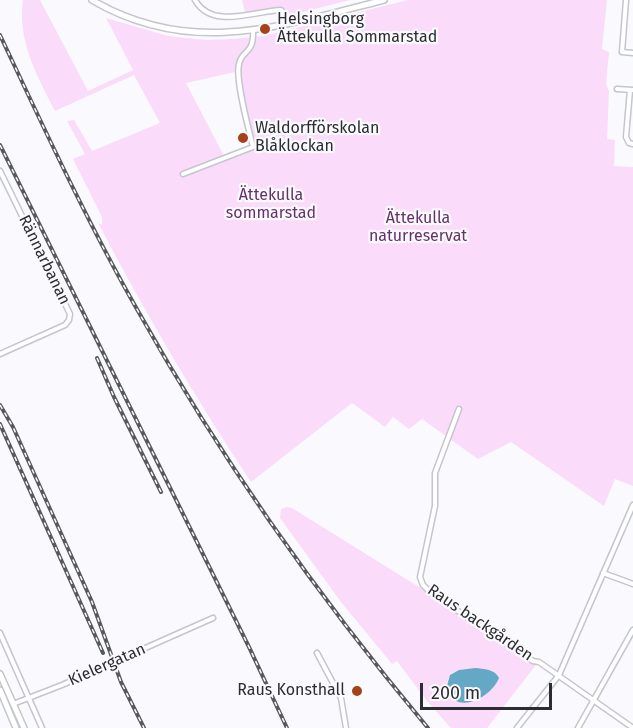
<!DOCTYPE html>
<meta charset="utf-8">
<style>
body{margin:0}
#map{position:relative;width:633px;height:728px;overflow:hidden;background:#f9f9fe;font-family:"Fira Sans",sans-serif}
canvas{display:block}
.scale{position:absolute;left:420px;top:683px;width:132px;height:27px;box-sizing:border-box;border:3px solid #2c2d30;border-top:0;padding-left:8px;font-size:18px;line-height:21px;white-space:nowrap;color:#2c2d30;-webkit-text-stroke:4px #f9f9fe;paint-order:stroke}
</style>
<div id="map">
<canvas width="633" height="728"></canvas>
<div class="scale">200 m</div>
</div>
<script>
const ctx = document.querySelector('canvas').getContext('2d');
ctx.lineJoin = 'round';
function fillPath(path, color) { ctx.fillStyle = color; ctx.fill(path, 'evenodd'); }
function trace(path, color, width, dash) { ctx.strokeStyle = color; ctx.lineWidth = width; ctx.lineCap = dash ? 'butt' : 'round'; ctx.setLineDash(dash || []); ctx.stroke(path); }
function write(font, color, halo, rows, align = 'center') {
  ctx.font = font + ' "Fira Sans",sans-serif'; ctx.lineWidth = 4.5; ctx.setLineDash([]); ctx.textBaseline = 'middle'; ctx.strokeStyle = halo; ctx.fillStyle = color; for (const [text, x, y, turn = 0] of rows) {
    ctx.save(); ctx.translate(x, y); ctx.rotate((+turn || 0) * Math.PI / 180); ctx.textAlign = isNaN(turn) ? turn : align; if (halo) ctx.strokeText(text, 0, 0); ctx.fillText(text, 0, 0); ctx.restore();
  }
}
fillPath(new Path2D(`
 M23,0H40L88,91L133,70L106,18L168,36L206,40L232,39L263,36L408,0H607L602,49L609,52L606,84L609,91L607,139L615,140L614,166L633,167V486L615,479L604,506L511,442L478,459L422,419L409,429L393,417L385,427L352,403L251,482C195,398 145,312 98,223L102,225V217L73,159L85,154L67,121L74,120L92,151L160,123L134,75L55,111C37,76 17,40 23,0ZM235,72L250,147L224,156L186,83Z
 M242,0H350L291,15L281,7L245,12Z
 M287,507L292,508L456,610L458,617L463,614L536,665L487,728H451L426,700L397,661L392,664L341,602L280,518L281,509ZM464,669L492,671L498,675V680C478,714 429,706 452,673Z`), '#fadcfa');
fillPath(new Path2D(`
 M475,668C484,669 495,669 499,678C491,698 456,716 446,689L450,675L459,670Z`), '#65a8c6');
const street = new Path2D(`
 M195,0C212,30 254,11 281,10L284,13L288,24
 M626,0L622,52L633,53
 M617,89L633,90
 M630,90L626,137L629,143L633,144
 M0,171L70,314L69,320L65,325L0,354
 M183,174L253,147C249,130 235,80 239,64C242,49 254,55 253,31
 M459,409L435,473V506L420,577L423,585L431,593L533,661L539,662L633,728
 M603,573L633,584
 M0,633L42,728
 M317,653L341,698L346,728
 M13,704L62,685L213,618
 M517,728L559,675L633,505
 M578,728L633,630`);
const secondary = new Path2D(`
 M92,0C191,58 282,26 384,0
 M0,674L24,728
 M0,690L16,728`);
trace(street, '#c4c6cd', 7);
trace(secondary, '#c4c6cd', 8);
trace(street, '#fff', 4);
trace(secondary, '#fff', 5);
const rail = new Path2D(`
 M0,35C44,128 87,222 138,311C221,459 319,598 428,728
 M0,145L249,647L287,728
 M97,358L114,397L161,492
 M0,405L13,427L92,602L121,682L144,728
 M0,424L103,653`);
trace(rail, '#58595c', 4);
trace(rail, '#f9f9fe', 1.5, [4.5]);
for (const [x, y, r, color] of [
 [265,29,6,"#a7411a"],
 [243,138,6,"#a7411a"],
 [357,691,6,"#a7411a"]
]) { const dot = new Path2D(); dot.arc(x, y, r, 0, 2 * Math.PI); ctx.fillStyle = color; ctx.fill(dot); trace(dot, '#f9f9fe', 2); }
write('16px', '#2c2d30', '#f9f9fe', [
 ["Helsingborg",277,20],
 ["Ättekulla Sommarstad",277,38],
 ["Waldorfförskolan",255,129],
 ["Blåklockan",255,147],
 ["Raus Konsthall",345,691,"right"]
], 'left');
write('16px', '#673069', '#f9f9fe', [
 ["Ättekulla",271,196],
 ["sommarstad",271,214],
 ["Ättekulla",418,219],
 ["naturreservat",418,237]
]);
write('16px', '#2c2d30', '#f9f9fe', [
 ["Rännarbanan",44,260,64],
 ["Raus backgården",480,623,34],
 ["Kielergatan",107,665,-24]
]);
</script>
